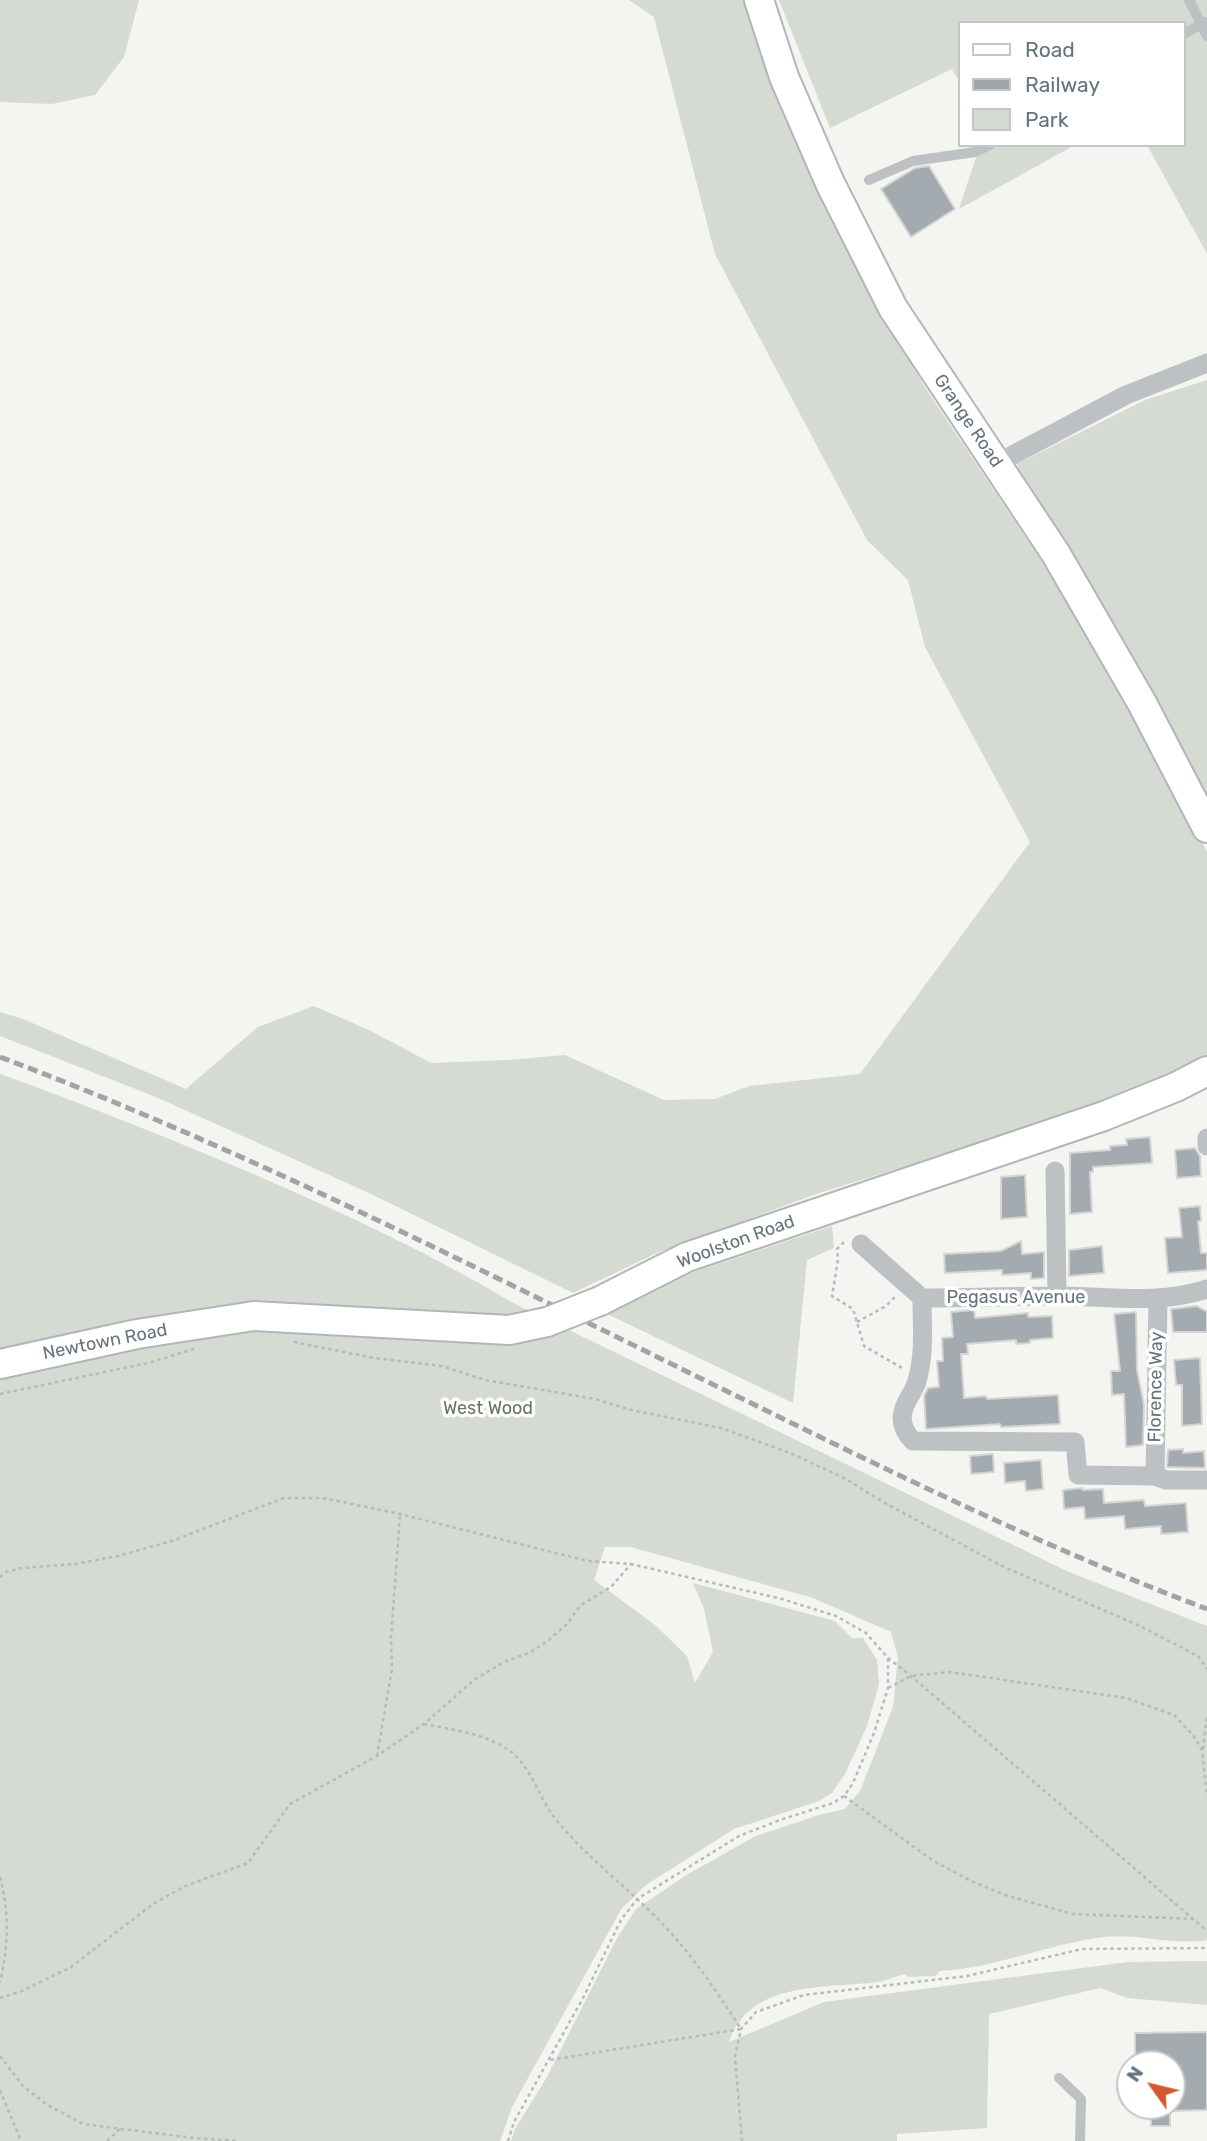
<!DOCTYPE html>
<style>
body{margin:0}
#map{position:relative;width:1207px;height:2141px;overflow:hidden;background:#f4f4f0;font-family:Rubik,sans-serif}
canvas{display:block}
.legend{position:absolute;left:958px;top:21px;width:228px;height:126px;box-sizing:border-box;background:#fff;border:2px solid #c1c7cb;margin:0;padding:9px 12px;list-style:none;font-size:21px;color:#65737e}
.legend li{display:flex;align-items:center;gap:14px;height:35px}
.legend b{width:35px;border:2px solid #c1c7cb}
.north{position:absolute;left:1116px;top:2050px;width:70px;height:70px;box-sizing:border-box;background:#fff;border:2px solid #c1c7cb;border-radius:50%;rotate:304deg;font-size:19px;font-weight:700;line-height:28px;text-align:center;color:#65737e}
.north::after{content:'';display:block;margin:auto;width:24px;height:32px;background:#d25a32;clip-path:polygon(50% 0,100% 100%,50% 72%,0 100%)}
</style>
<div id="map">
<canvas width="1207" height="2141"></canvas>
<ul class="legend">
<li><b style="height:9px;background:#fff"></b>Road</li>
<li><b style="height:9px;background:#9fa4a9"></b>Railway</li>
<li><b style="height:19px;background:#d5dad2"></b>Park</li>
</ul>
<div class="north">N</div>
</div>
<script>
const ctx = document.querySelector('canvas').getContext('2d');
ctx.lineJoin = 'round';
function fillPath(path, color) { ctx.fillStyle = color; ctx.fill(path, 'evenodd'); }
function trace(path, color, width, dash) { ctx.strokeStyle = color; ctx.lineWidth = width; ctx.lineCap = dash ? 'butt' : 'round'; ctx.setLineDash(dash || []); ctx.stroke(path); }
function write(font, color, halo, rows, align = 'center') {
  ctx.font = font + ' Rubik,sans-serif'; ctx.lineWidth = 7; ctx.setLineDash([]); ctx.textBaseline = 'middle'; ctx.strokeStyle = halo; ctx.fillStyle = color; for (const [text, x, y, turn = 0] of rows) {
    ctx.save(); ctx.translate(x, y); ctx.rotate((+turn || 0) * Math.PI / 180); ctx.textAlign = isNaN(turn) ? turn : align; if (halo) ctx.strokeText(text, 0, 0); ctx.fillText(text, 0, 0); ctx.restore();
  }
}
fillPath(new Path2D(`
 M0,0H139L124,57L95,95L52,104L0,102Z
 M629,0H743L780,106L851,253L924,386L1059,587L1154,747L1207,852V1055L1120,1096L975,1145L819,1193L659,1252L573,1293L367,1192L156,1097L0,1036V1012L23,1019L186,1089L258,1027L314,1006L371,1031L431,1063L508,1060L565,1055L664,1100L715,1099L749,1086L860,1074L1030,842L925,647L908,580L867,540L715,254L654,17Z
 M779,0H1207V254L1147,145H1184V23H960V81L952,70L954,68L830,128Z
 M980,145H1075L959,209Z
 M1207,380V794L1170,727L1020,478L1017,464L1145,400Z
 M0,1074C87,1105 173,1140 258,1176C346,1214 433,1255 515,1304L1069,1572L1207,1626V1940C1174,1946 1138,1933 1104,1937C1048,1944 996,1968 940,1971L935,1976L908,1977L904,1974C895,1976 886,1981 878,1982C824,1989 750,1980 729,2042L824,2002L1128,1962L1207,1961V2005L1127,1998L1100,1988L989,2014L987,2128L897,2134V2141H511L515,2129L547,2077L617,1938L636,1909L688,1874L756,1836L819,1815L845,1809L860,1791L893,1707L898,1657L891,1632L813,1598L631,1547H605L594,1580L655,1625L687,1656L695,1683L713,1652L704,1609L693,1583L835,1621L852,1638H863L877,1660L879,1684L867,1726L845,1774L832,1793L819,1801L734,1829L646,1885L622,1908L512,2107L500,2141H0Z
 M832,1226L834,1248L807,1260L793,1403L605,1313L664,1282Z`), '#d5dad2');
const building = new Path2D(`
 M929,166L955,209L911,237L881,189L915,168Z
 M1150,1137L1152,1163L1093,1167V1172H1090L1092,1212L1070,1214V1153L1110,1150V1146L1127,1145L1126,1139Z
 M1195,1148L1200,1156L1201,1176L1177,1178L1175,1150Z
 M1025,1175L1027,1217L1001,1219V1177Z
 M1200,1206L1201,1221H1198L1201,1253H1207V1270L1168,1273L1165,1238L1182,1237L1179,1208Z
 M1021,1241L1022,1254L1044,1252V1278L1031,1279V1273L1002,1275V1270L945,1273L944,1254L1001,1251Z
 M1102,1246L1104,1273L1069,1276V1250Z
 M1197,1306L1207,1312V1332H1173L1171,1309Z
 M974,1310L975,1318L1028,1313V1317L1052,1316L1053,1338L1030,1340V1343L1016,1344V1340L967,1344L968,1354H961L964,1398L986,1396L987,1399L1058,1395L1060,1424L1001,1427L1000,1424L926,1429L924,1396L928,1388L939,1387L937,1361H943L942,1338L953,1337L951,1312Z
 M1136,1312L1137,1370L1144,1405L1143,1445L1126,1447L1124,1394L1112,1395L1111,1371H1120L1114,1314Z
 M1200,1358L1202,1424L1182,1426V1385H1176L1174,1360Z
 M1183,1449V1453L1204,1451L1205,1468L1167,1467L1168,1450Z
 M993,1454L994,1472L971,1474L970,1456Z
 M1041,1460L1043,1489L1026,1491L1025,1481L1005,1483L1004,1463Z
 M1083,1488V1490L1103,1489L1104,1503L1144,1500L1145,1506L1186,1503L1188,1532L1161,1534V1526L1125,1529L1124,1516L1085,1519L1084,1507L1064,1509L1063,1490Z
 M1207,2032V2110L1172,2111V2064H1148L1147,2060H1135V2033Z
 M1151,2106H1170V2126H1151Z`);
fillPath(building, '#a4abb0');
trace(building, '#d5d5d3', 2);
const secondary = new Path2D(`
 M759,0L784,77L830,183L893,308L1056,554L1142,703L1207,828
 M600,1301L687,1257L1104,1116L1176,1087L1207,1071
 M0,1364L137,1334L254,1316L509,1330L547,1322`);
trace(secondary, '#b2b6ba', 32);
trace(new Path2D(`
 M844,1242L837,1249L838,1260L832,1296L853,1309L864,1346L902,1368
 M857,1322L886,1306L895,1297
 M294,1342L374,1358L442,1366L485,1380L595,1399L631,1410L721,1428L790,1453L846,1479L883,1502L1002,1566L1142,1627L1198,1656L1207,1669
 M0,1394L148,1363L194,1349
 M0,1577L6,1572L22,1568L75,1564L118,1556L172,1541L284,1498H323L400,1514L588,1561L631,1564L782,1599L836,1616L866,1633L888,1658L911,1676L1207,1931
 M888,1688L911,1676L950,1672L1126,1698L1174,1715L1193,1735L1202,1750L1207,1796
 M424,1724C452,1730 485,1733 510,1751C531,1767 539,1797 554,1817C584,1855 623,1884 657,1918C690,1952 716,1990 741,2029L550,2060
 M1203,1749L1207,1714
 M377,1756L392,1669L391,1638L400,1514
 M844,1796L932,1860L969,1880L1005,1895L1073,1914L1193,1919
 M0,1877C10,1914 8,1947 0,1983
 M0,1998L22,1991L71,1967L153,1904L185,1886L248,1863L290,1804L377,1756L424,1724L474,1680L504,1662L529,1653L549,1640L567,1624L581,1605L611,1587L631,1564
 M0,2056L23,2086L46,2104L83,2124L194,2138L238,2141
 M0,2090L21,2141
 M107,2141L120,2129
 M508,2141L514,2122L583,1998L621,1920L637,1899L739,1836L780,1820L833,1803L844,1796L853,1783L874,1733L888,1688V1658
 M742,2141L735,2056L741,2029L756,2012L804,1995L967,1976L1082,1949L1207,1948`), '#b7babc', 2.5, [3.5, 3.5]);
trace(new Path2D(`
 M1189,0L1207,36
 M1184,34L1205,22
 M869,180L913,161L975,152L990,145
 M1059,2078L1081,2099L1080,2141`), '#bdc1c4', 10);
trace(new Path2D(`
 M996,464L1126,395L1207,363
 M1207,1138V1146
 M1055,1171L1057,1296
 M861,1244L922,1298
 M1207,1289C1159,1305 1106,1296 1057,1296C1012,1296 967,1298 922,1298C922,1326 925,1354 917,1381C914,1392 905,1401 903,1412C900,1424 905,1433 913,1441L1075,1442L1078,1475L1155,1476L1166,1480H1207
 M1155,1476L1158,1298`), '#bdc1c4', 19);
trace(secondary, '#fff', 28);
trace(new Path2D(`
 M0,1057C258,1154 503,1282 751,1403C901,1477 1051,1550 1207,1609`), '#9fa4a9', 5, [10, 5]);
const secondaryBridge = new Path2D(`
 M547,1322L600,1301`);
trace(secondaryBridge, '#b2b6ba', 32, []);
trace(secondaryBridge, '#fff', 28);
write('18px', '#65737e', '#fff', [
 ["Grange Road",968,421,56],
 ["Woolston Road",736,1242,-20],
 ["Pegasus Avenue",1016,1298],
 ["Newtown Road",105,1342,-11],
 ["Florence Way",1156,1387,-89]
]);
write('18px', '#677664', '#fff', [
 ["West Wood",488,1409]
]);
</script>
